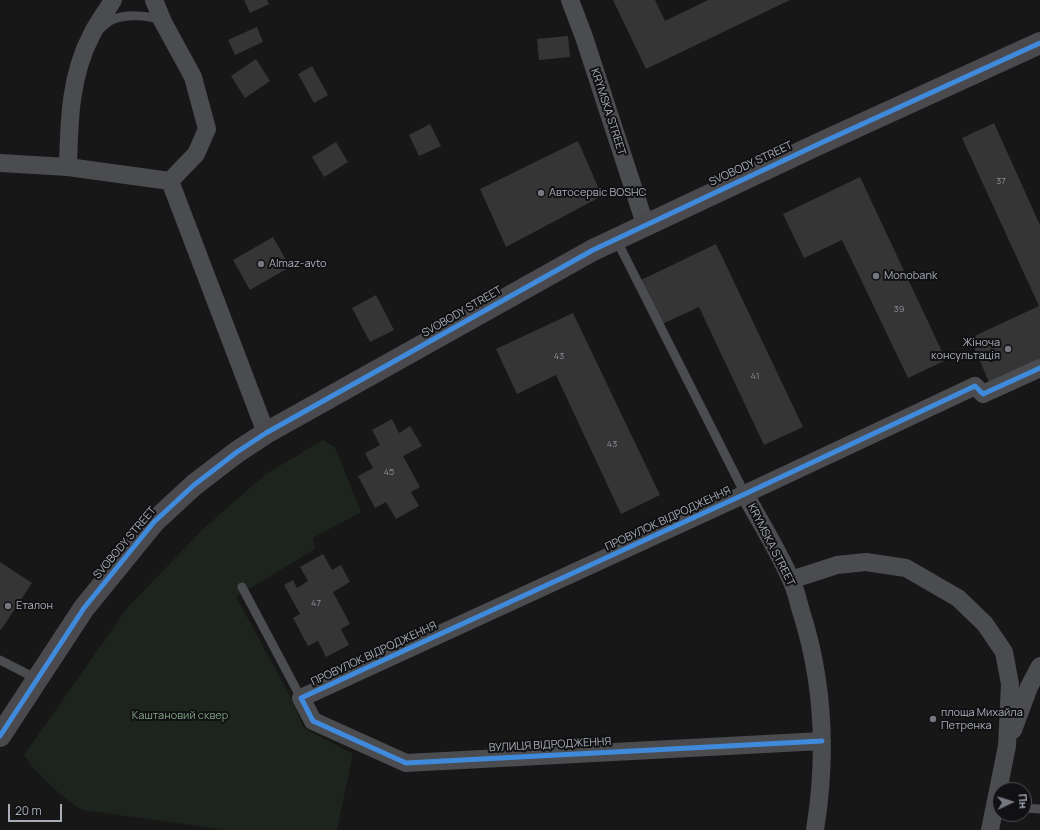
<!DOCTYPE html>
<meta charset="utf-8">
<style>
body{margin:0}
#map{position:relative;width:1040px;height:830px;overflow:hidden;background:#171717;font-family:Manrope,sans-serif}
canvas{display:block}
.north{position:absolute;left:992px;top:782px;width:40px;height:40px;box-sizing:border-box;background:#111113;border:1px solid #4d4f55;border-radius:50%;rotate:86deg;font-size:11px;font-weight:700;line-height:16px;text-align:center;color:#a8adb8}
.north::after{content:'';display:block;margin:auto;width:14px;height:18px;background:#757880;clip-path:polygon(50% 0,100% 100%,50% 72%,0 100%)}
.scale{position:absolute;left:8px;top:804px;width:54px;height:18px;box-sizing:border-box;border:2px solid #a8adb8;border-top:0;padding-left:5px;font-size:12px;line-height:14px;white-space:nowrap;color:#a8adb8;-webkit-text-stroke:3px #111113;paint-order:stroke}
</style>
<div id="map">
<canvas width="1040" height="830"></canvas>
<div class="north">Пн</div>
<div class="scale">20 m</div>
</div>
<script>
const ctx = document.querySelector('canvas').getContext('2d');
ctx.lineJoin = 'round';
function fillPath(path, color) { ctx.fillStyle = color; ctx.fill(path, 'evenodd'); }
function trace(path, color, width, dash) { ctx.strokeStyle = color; ctx.lineWidth = width; ctx.lineCap = dash ? 'butt' : 'round'; ctx.setLineDash(dash || []); ctx.stroke(path); }
function write(font, color, halo, rows, align = 'center') {
  ctx.font = font + ' Manrope,sans-serif'; ctx.lineWidth = 4; ctx.setLineDash([]); ctx.textBaseline = 'middle'; ctx.strokeStyle = halo; ctx.fillStyle = color; for (const [text, x, y, turn = 0] of rows) {
    ctx.save(); ctx.translate(x, y); ctx.rotate((+turn || 0) * Math.PI / 180); ctx.textAlign = isNaN(turn) ? turn : align; if (halo) ctx.strokeText(text, 0, 0); ctx.fillText(text, 0, 0); ctx.restore();
  }
}
fillPath(new Path2D(`
 M323,440L335,447L361,512L313,538L315,549L236,597L288,692L304,728L353,754L337,830H227L82,810C60,794 39,778 24,755L128,607L203,529L266,474Z`), '#1d241e');
fillPath(new Path2D(`
 M244,0H267L269,4L250,13Z
 M613,0H655L665,21L708,0H790L646,69Z
 M257,27L263,42L235,55L228,40Z
 M568,36L570,57L539,60L537,39Z
 M256,59L270,81L245,98L231,76Z
 M312,66L328,95L314,103L298,74Z
 M994,123L1040,225V359L989,382L970,338L1039,306L962,138Z
 M430,124L441,146L419,156L409,135Z
 M578,141L602,196L506,247L480,189Z
 M336,142L348,162L324,177L312,157Z
 M860,177L946,360L908,378L842,240L804,258L783,214Z
 M273,237L290,267L250,290L233,260Z
 M716,244L803,427L764,445L699,307L660,325L639,281Z
 M376,295L394,330L370,342L352,308Z
 M573,313L660,495L621,514L556,375L517,394L496,349Z
 M392,419L399,433L410,426L422,446L403,456L420,487L411,492L419,506L396,519L386,502L375,508L358,476L373,468L365,453L380,445L372,430Z
 M323,554L332,570L341,565L350,582L333,592L350,624L341,629L349,645L326,657L318,641L308,646L293,618L300,614L284,585L293,580L297,588L308,581L300,567Z
 M0,562L32,583L1,630L0,629Z`), '#353536');
trace(new Path2D(`
 M101,28C105,25 109,20 114,19C128,14 149,15 162,21
 M616,239L745,494
 M242,587L301,698
 M0,660L37,679
 M1024,808L1040,809`), '#4b4c50', 9);
trace(new Path2D(`
 M154,0L163,22L193,77L207,129L196,154L170,181L266,433
 M570,0L584,37L645,224
 M0,163L68,167L170,181
 M68,167C69,122 70,75 92,34C98,22 106,12 113,0
 M745,494C760,522 778,550 791,580C796,590 798,601 801,611C824,683 827,756 815,830
 M791,580L837,565L866,562L906,568L958,598L985,624L1004,652L1010,684L1007,746L990,830
 M1013,730L1029,687L1040,666
 M822,741L406,763L313,721L301,698L745,494L975,386L983,394L1040,368`), '#4b4c50', 18);
trace(new Path2D(`
 M0,736L84,608L154,522L194,485L237,452L266,433L593,250L823,142L1040,43`), '#4a4a4e', 22);
trace(new Path2D(`
 M0,736L84,608L154,522L194,485L237,452L266,433L593,250L823,142L1040,43
 M822,741L406,763L313,721L301,698L745,494L975,386L983,394L1040,368`), '#408adc', 5);
for (const [x, y, r, color] of [
 [541,193,4,"#757880"],
 [261,264,4,"#757880"],
 [876,276,4,"#757880"],
 [1008,349,4,"#757880"],
 [8,606,4,"#757880"],
 [933,719,4,"#757880"]
]) { const dot = new Path2D(); dot.arc(x, y, r, 0, 2 * Math.PI); ctx.fillStyle = color; ctx.fill(dot); trace(dot, '#111113', 1.5); }
write('9px', '#8b8f98', null, [
 ["37",1001,181],
 ["39",899,309],
 ["43",559,356],
 ["41",755,376],
 ["43",612,444],
 ["45",389,472],
 ["47",316,603]
]);
write('11px', '#a8adb8', '#111113', [
 ["KRYMSKA STREET",608,112,72],
 ["SVOBODY STREET",751,164,-25],
 ["SVOBODY STREET",462,312,-30],
 ["ПРОВУЛОК ВІДРОДЖЕННЯ",668,519,-25],
 ["SVOBODY STREET",125,543,-50],
 ["KRYMSKA STREET",771,545,63],
 ["ПРОВУЛОК ВІДРОДЖЕННЯ",374,654,-25],
 ["ВУЛИЦЯ ВІДРОДЖЕННЯ",550,745,-3]
]);
write('11px', '#a8adb8', '#111113', [
 ["Автосервіс BOSHC",549,193],
 ["Almaz-avto",269,264],
 ["Monobank",884,276],
 ["Жіноча",1000,343,"right"],
 ["консультація",1000,356,"right"],
 ["Еталон",16,606],
 ["площа Михайла",941,713],
 ["Петренка",941,726]
], 'left');
write('11px', '#7fa381', '#111113', [
 ["Каштановий сквер",180,716]
]);
</script>
